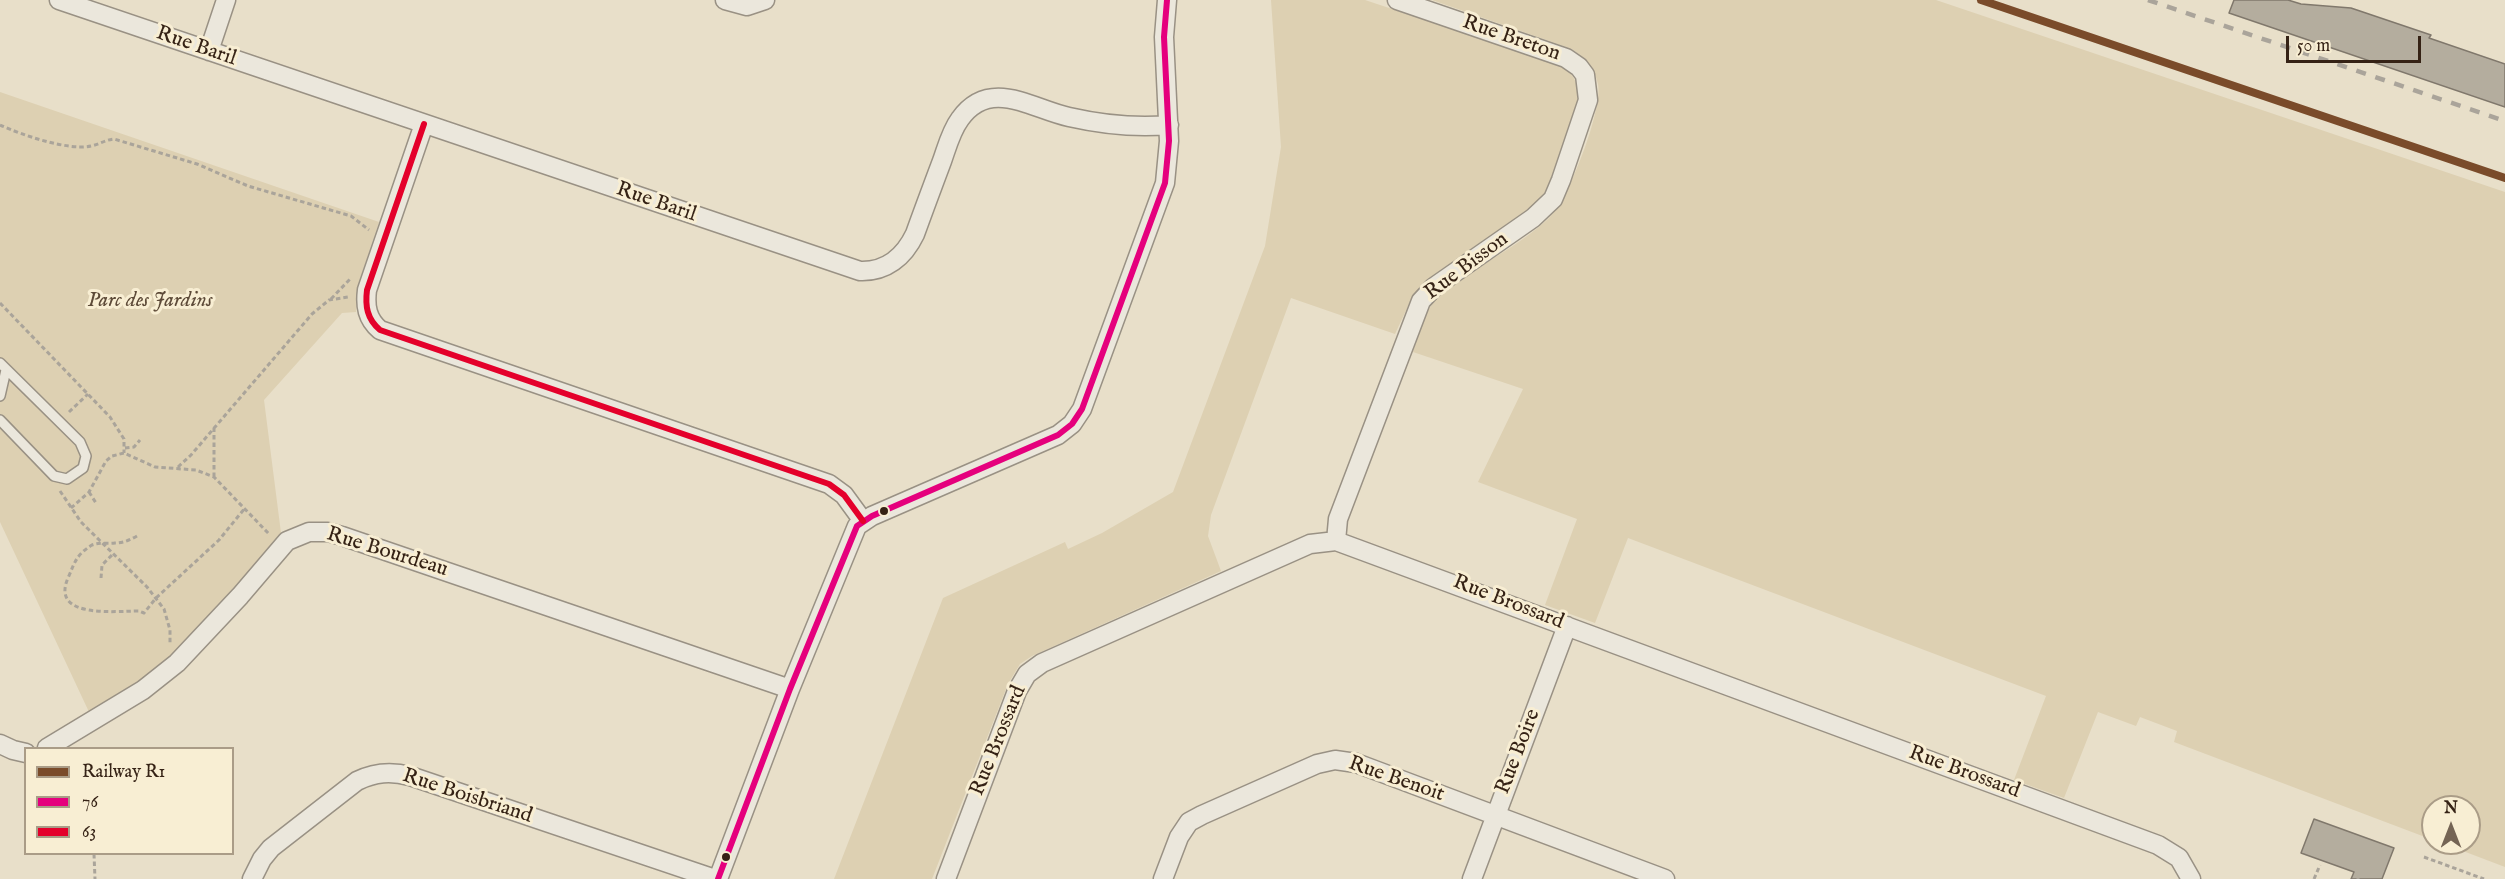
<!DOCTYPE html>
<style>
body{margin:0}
#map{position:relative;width:2505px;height:879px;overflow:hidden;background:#e8dfc9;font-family:"IM FELL English",serif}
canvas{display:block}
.legend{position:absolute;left:24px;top:747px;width:210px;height:108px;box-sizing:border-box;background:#f8eed3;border:2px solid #aa9c87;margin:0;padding:8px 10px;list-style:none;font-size:18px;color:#352215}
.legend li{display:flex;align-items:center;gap:12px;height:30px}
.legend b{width:30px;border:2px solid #aa9c87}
.north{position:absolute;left:2421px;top:795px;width:60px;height:60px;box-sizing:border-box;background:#f8eed3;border:2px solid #aa9c87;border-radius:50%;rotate:0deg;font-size:16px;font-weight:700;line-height:24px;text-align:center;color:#352215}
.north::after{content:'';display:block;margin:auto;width:21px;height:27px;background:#746454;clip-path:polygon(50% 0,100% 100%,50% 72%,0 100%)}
.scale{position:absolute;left:2286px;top:36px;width:135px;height:27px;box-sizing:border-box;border:3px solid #352215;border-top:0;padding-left:8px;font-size:18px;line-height:21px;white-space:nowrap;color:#352215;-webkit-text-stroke:4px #f8eed3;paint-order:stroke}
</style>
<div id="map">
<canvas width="2505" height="879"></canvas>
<ul class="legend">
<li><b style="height:8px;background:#7a4b2a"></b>Railway R1</li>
<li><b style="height:8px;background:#e5007d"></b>76</li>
<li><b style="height:8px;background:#e4002b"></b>63</li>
</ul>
<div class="north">N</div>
<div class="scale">50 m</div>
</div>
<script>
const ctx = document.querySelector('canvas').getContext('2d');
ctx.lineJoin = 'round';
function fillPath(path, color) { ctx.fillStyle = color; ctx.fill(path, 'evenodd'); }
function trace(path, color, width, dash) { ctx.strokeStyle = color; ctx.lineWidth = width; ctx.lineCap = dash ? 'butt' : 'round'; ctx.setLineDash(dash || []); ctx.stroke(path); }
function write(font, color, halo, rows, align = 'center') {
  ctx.font = font + ' "IM FELL English",serif'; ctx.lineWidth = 6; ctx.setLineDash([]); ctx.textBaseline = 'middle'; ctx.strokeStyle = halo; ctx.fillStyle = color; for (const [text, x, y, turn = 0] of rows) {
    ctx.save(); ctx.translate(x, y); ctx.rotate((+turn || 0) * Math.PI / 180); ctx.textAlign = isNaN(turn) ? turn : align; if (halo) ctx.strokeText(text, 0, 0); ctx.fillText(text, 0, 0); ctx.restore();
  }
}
fillPath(new Path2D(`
 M1271,0H1365L1561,65C1574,75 1578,82 1579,99L1555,170L1545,193L1533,206L1424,283L1410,302L1395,334L1291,298L1211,515L1208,536L1221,571L1032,656L1020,664L1008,684L932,879H834L943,598L1065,542L1068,549L1102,533L1173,492L1265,246L1281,147Z
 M1432,0H1936L2505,192V867L2442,843H2469V807H2433V840L2174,742L2177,731L2140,717L2136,726L2098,712L2064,798L2014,780L2046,696L1628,538L1595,623L1545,605L1577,519L1478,482L1523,389L1413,352C1419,333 1423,314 1437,298C1446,288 1458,281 1469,274C1496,256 1525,240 1548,219C1568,201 1603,110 1598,84C1594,67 1586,59 1572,49Z
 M0,92L379,222L358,285L356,312L342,313L264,400L281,533L200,627L168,658L139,681L89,712L0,522Z`), '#ddd0b2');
const building = new Path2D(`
 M2234,0H2288L2301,4L2351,8L2431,35L2429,38L2505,64V107L2229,13Z
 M2314,819L2394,848L2382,879H2351L2354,872L2301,853Z`);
fillPath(building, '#b4ad9e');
trace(building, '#80786c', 1.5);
const lane = new Path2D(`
 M0,363L80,442L86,456L83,468L67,479L54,476L0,420
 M0,396L6,370`);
const street = new Path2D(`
 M59,0L860,271C886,272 904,257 915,234C924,209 933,185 942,161C947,147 951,131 960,119C990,77 1032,109 1069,117C1100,124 1137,128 1169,125
 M725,0L747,6L765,0
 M209,51L226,0
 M424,124L367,290C365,306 367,319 380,330L829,484L844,495L863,521
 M1336,541L1338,519L1421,301L1434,287L1533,218L1553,199L1561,180L1588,100L1585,75L1579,67L1566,58L1397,0
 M0,744L13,750L26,753
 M47,748L143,690L177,663L240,596L287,541L309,532H328L342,536L790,689
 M252,879L262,859L271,848L357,781C375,772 391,771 410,776L715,879
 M718,879L790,689L857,526L872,516L1058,435L1072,424L1082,409L1165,183L1169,141L1164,37L1167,0
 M946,879L1017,691L1027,674L1042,663L1310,544L1336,541L2158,845L2179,858L2191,879
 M1163,879L1179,837L1189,822L1202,815L1317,764L1335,760L1356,763L1665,879
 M1472,879L1567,626`);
trace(lane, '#999184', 12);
trace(street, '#999184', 21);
trace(new Path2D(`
 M0,125C22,135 68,151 91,146C100,144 105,140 114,139L197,164L248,186L351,216L369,230
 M331,299L351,278
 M0,303L110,417L124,439V453
 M69,412L88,394
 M125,448L134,447L140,440
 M178,467L191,455L312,314L329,300L348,297
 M214,477V428
 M60,491L81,522L147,587L164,609L170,630V645
 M89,492L96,503
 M71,508L89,492L106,461L112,456L124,453L155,467L196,470L214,477L270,535
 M137,536C130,540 123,543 115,543C108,544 99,542 92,545C76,555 75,562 68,578C50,619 116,611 139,611L144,613L156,598L219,540L245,508
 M101,578L102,565L113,554
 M94,854L95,879
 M2424,857L2484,879
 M2314,879L2320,865
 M2358,879V878`), '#aaa49a', 3, [4.5, 3]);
trace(lane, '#ebe7dc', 9);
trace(street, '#ebe7dc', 18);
trace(new Path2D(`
 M2148,0L2505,121`), '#aaa49a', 4.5, [10, 10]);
trace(new Path2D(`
 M718,879L790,689L857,526L872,516L1058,435L1072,424L1082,409L1165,183L1169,141L1164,37L1167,0`), '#e5007d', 6);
trace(new Path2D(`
 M424,124L367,290C365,306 367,319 380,330L829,484L844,495L863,521`), '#e4002b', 6);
trace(new Path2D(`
 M1981,0L2505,178`), '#7a4b2a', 8);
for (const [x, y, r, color] of [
 [884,511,5,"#352215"],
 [726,857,5,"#352215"]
]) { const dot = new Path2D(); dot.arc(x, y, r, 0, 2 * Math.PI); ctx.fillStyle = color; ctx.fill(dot); trace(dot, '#f8eed3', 2); }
write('21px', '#352215', '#f8eed3', [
 ["Rue Breton",1511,39,19],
 ["Rue Baril",196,47,19],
 ["Rue Baril",656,203,19],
 ["Rue Bisson",1467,267,-37],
 ["Rue Bourdeau",387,553,17],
 ["Rue Brossard",1508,603,21],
 ["Rue Brossard",999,741,-68],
 ["Rue Boire",1519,752,-69],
 ["Rue Brossard",1964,773,20],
 ["Rue Benoit",1396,780,19],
 ["Rue Boisbriand",467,797,18]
]);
write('italic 21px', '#5d4a38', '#f8eed3', [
 ["Parc des Jardins",150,302]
]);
</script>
